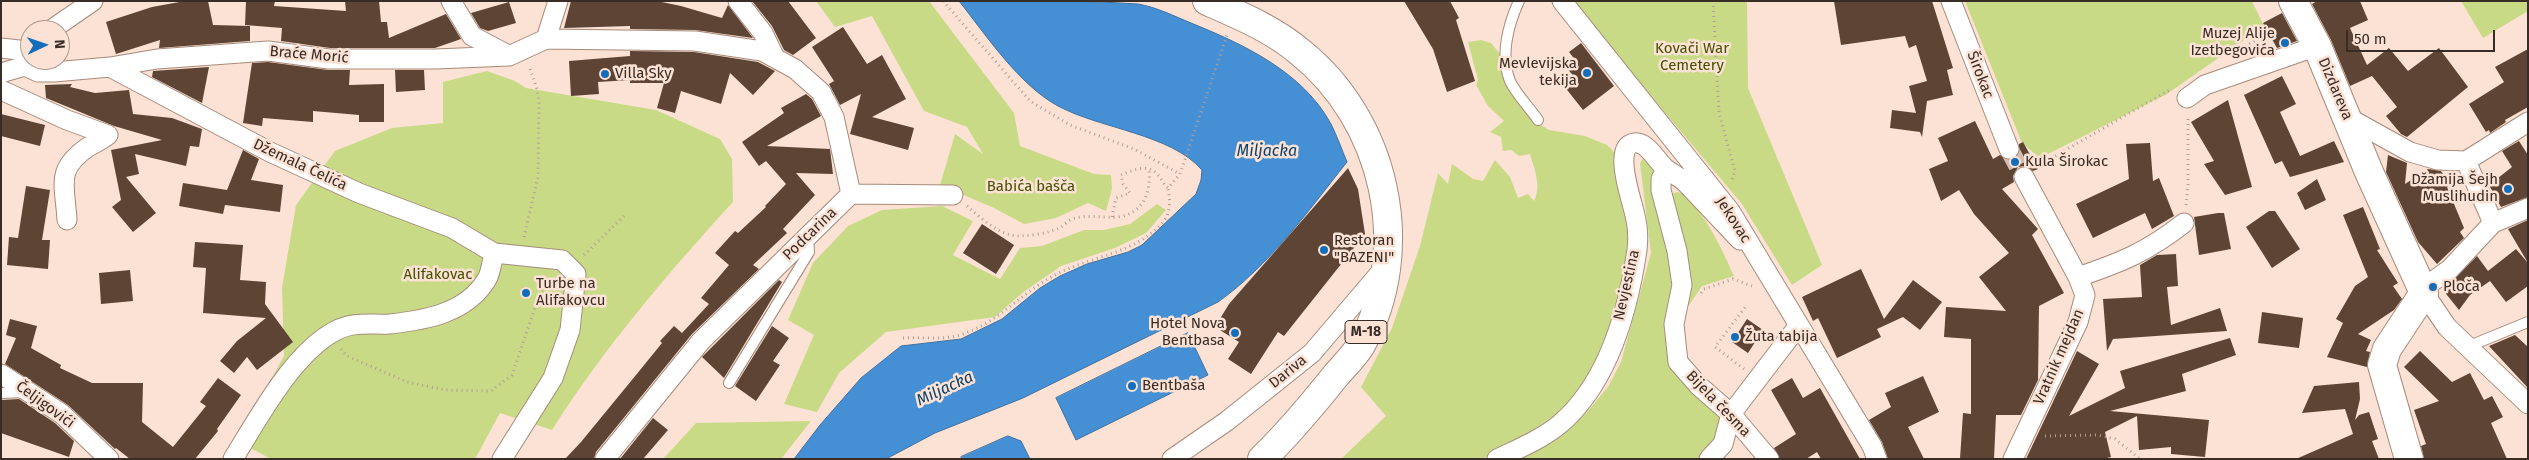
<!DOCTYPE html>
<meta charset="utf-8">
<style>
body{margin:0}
#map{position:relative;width:2529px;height:460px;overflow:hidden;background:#fce2d4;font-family:"Fira Sans",sans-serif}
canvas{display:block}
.frame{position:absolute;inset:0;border:2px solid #382c26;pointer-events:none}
.north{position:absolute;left:20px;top:20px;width:50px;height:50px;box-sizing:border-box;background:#fce2d4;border:1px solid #ae998e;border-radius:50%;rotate:87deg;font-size:14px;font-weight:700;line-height:20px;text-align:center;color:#382c26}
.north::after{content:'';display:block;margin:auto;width:18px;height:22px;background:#126ebb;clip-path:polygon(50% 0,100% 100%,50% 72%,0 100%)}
.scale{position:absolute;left:2346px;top:30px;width:149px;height:22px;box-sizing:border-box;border:2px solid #382c26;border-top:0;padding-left:6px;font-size:15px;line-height:18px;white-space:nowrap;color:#382c26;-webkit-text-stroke:4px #fce2d4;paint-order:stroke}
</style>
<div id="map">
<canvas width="2529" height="460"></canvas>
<div class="frame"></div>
<div class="north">N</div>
<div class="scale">50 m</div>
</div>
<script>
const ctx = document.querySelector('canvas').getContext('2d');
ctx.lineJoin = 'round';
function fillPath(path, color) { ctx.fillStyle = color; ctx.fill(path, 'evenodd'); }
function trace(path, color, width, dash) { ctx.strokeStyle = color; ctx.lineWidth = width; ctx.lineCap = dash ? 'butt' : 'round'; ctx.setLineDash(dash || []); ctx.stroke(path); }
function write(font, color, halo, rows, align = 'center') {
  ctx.font = font + ' "Fira Sans",sans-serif'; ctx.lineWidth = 5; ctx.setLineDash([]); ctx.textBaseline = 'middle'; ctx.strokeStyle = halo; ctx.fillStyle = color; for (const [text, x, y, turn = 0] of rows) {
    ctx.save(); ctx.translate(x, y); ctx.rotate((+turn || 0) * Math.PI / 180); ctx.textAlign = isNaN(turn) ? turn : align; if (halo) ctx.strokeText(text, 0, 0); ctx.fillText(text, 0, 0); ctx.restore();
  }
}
fillPath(new Path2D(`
 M816,1H929L1014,113L1020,146L1094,174L1111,175L1112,189L1106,211L1088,203L1056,218L1024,224L992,207L940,185L955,134L983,154L967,127L924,111L872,16L835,27Z
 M1571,1H1747L1748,88L1822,265L1792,285L1742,204Z
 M1965,1H2252L2264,26L2167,94L2040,158L2022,143Z
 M2461,1H2528V11L2483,38Z
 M1481,40L1491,43L1501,55L1534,121L1549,130L1585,136L1607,145L1617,155L1632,220L1621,303L1586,385L1562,410L1528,434L1483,459H1341L1386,416L1361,387L1392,328L1420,246L1438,173L1448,184L1452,164L1473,179L1483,181L1495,160L1510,177L1518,198L1528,194L1534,201C1542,186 1534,168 1530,154L1519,156L1511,150L1503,151L1501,137L1490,132L1504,121L1488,106L1476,85L1478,80L1468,42Z
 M487,71L515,81L526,88L656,110L720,139L732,159L733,202C668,273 604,348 552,430L500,413L475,459H271L237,441L284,356L282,288L296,205L335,151L392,128L443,123V82Z
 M1644,157L1651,164L1676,266L1671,342L1726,415L1718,442L1703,459H1518L1555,439L1587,412L1608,387L1621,362L1651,253L1640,163Z
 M1678,192L1684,194C1709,221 1719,243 1734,276L1702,286L1683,314C1698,272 1682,236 1671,194Z
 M1157,204L1166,210L1146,233L1115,248L1061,266L1022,293L995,317L886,332L839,373L817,412L784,404L814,335L788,320L813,263L848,226L882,210L942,206L973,221L953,255L1000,279L1020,248L1042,246L1084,230H1104L1130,224Z
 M811,421L781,459H663L696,423Z`), '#c9da86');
const water = new Path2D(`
 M959,1C1018,1 1080,0 1138,4C1156,7 1174,16 1191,23C1243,44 1303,72 1331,124C1337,136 1342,150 1347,162C1309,210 1269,266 1218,302L1023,398L935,433L886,459H794L820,425L861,378L901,346L961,339L1002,319L1040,288L1060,276L1087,264L1128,252L1142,245L1196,194L1201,180L1202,170C1171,134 1101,129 1058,106C1019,85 986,35 959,1Z
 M1188,333L1208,375L1076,440L1056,398Z
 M1008,436L1021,441L1030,459H962L961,457Z`);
fillPath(water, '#458fd5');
trace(water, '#4171a0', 1);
fillPath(new Path2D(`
 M185,1H208L213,25L250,26V41L159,48L160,40L116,54L106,22L152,7Z
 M246,1H275L274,6L346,11L345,1H379L381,22H387L389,38L446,14L461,39L435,48H330L281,41L282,28L245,25Z
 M571,1H657L681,6L722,18L728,5L753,38L695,30L630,29V26L564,28Z
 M752,1H788L816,38L793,55L784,50L772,26Z
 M1404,1H1450L1459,18L1456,20L1475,81L1447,92L1433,49Z
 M1834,1H1932L1953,68L1947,70L1953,95L1927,101L1922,137L1920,132L1890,128L1892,110L1916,113L1909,86L1927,81L1916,45L1909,48L1905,36L1841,45Z
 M2317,1H2360L2368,20L2350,28L2367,65L2389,48L2408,71L2439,48L2468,87L2407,137L2401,134L2386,116L2397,107L2372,76L2350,86L2331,40L2312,4Z
 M509,2L516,23L488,31L480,28L471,13Z
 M2282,13L2297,41L2277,48L2263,23Z
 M843,27L867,64L882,55L906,99L872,117L914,128L908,150L850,134L861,94L840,105L829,84L834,81L812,47Z
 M1581,43L1614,86L1583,110L1564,86L1575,78L1567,68L1576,61L1569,52Z
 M2528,49V107L2505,120L2506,122L2490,133L2489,130L2486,132L2469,104L2504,82L2495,67Z
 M630,51L694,52L758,62L775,71L753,95L730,73L721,104L681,91L675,113L657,108L664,83H630V80L598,82L599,94L571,96L569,61L630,56Z
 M268,62L328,70H350L349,85L384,84V122H359V115L313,111V122L263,118L262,126L243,123L252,63Z
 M209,67L202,103L152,77L153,71Z
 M395,70H424L425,90L396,92Z
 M2282,76L2296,104L2280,112L2300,156L2334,141L2344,162L2290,177L2282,161L2275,164L2244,95Z
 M72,84L70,87L95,93L129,90L133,114L172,118L202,129L199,147L190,146L186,166L135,154L139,174L126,177L156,213L133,232L112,207L121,200L111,150L162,140L114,126L46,98L45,85Z
 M806,94L812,99L821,116L767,146L830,149L833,174L796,173L815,195L783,229L787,233L753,265L759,269L692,334L596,452L594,459H565L581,442L636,375L662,343L660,341L674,326L682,333L709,304L701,298L729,265L715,253L735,231L738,233L766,207L765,206L786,184L766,161L759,166L742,142L784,113L781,108Z
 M2228,100L2252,187L2225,195L2204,164L2214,161L2191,122Z
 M1,114L45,125L40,146L1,136Z
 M1975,121L1993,159L2000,155L2007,160L2014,159L2018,156L2019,144L2023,142L2038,169L2033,171L2025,166L2018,167L2013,176L2014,182L2002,189L2038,229L2032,235L2064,293L2039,306L2038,380L2021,415H1996L1994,459H1960L1963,413L1971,414V339L1944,337L1946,307L2006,311L1979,277L2009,253L1974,214L1959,190L1941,201L1929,169L1948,161L1938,138Z
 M2519,141L2528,155V197L2501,207L2489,185L2512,167L2502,151Z
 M2150,143L2153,181L2159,178L2174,216L2152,229L2145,213L2093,238L2076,204L2129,179L2126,144Z
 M243,150L259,159L251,180L283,185L280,212L225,205L223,214L179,206L183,183L227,190Z
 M2388,155L2407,163L2405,184L2428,169L2441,171L2450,185L2447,187L2464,228L2460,232L2464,238L2437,264L2418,242L2386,172Z
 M1348,168L1358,189L1365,234L1284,336L1278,332L1251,374L1228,359L1239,342L1215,327L1229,304Z
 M2317,179L2326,200L2305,210L2297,193Z
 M26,186L50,190L42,240H50L48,269L7,265L9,237L18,238Z
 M2363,207L2380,249L2377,250L2398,283L2393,286L2402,299L2394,310L2358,334L2371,340L2366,351L2370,352L2367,367L2327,357L2343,323L2336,319L2355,286L2368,277L2343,215Z
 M2269,211H2275L2300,249L2272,268L2246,227Z
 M2218,213H2224L2231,249L2199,255L2194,217Z
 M2528,220V263L2508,229Z
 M982,224L1014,245L996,274L963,253Z
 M195,242L243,245L240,280L266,282L265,304L293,342L257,370L247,357L234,373L220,361L237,341L266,318L203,313L206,268L193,267Z
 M2516,249L2528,263V286L2506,302L2490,281L2470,295L2459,310L2443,290L2477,256L2488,271Z
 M2176,254L2178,286L2167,287L2171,325L2220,308L2227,331L2113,339L2107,351L2103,299L2142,297L2140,265L2157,255Z
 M1861,269L1884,319L1913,280L1942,302L1920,330L1903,317L1877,329L1881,337L1837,358L1818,318L1813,321L1802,297Z
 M130,270L133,301L101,304L99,273Z
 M779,280L782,282L724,378L702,357Z
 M2262,312L2303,318L2299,348L2258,343Z
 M10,319L37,326L31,348L61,365L60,368L92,383H143L142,422L173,447L206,406L200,402L218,378L241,395L217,429L218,431L195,459H130L116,448L115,449L68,405L5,364L16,338L6,335Z
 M1747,319L1763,330L1748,353L1732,342Z
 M772,326L789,338L773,361L780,365L756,401L735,386Z
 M2515,335L2528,347V388L2489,346Z
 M2230,338L2236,355L2182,374L2186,391L2110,411L2209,420L2205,457L2171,454V447L2139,450L2137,416L2105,432L2111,457L2103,459H2026L2077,351L2099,364L2069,416L2125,388L2120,371Z
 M2420,351L2452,382L2470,373L2484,400L2492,396L2503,417L2491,423L2507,459H2424L2421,446L2426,444L2414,410L2439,401L2404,367Z
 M1923,376L1939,412L1908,427L1924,459H1888L1882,442L1869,420L1891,407L1885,393Z
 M1792,378L1803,398L1820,388L1860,459H1821L1817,452L1806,459H1780L1774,448L1796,434L1771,390Z
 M2359,382L2360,399L2355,420L2359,415L2369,412L2378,439L2372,441L2379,459H2296L2353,434L2345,409L2302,413L2314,386Z
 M19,399L55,423L74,441L69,457L1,433V400Z
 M653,418L668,430L643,459H620Z`), '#5d4435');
trace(new Path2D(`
 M2009,149L2024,177`), '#d5beb1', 19, [19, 9]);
const lane = new Path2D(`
 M1519,1C1508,25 1500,56 1510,81C1516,94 1530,108 1538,120
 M2467,347L2528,322
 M729,383L809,252L808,237
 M1,393L25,392`);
const street = new Path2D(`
 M451,1L472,36L508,55
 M738,1L763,33L775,58
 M1562,1L1730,211L1872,446L1877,459
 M1951,1L2009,149
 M51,30L93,1
 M546,39L558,1
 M1,48L28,51
 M110,67L270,152L359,193L452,228L494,253
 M1,73L25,66L38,72H54L110,67L157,59L268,51L329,59H435L509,56L546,39L695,41L762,51L795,69L821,92L834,117L851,194L701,341L605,459
 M1,90L67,120L108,135C102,140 95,143 88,147C55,170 65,184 67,220
 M2187,98L2205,85L2317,46
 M2347,117L2410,152L2438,160L2466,161L2528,122
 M2466,161L2493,223L2450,269L2429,284L2424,293L2447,327L2528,404
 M1666,170L1661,179V190L1677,251L1682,285L1674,324L1678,362L1699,386L1731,414L1769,459
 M851,194L953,195
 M2493,223L2528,208
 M2078,277C2122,262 2147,252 2184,223
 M1,374L62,414L109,459
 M233,459C258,419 292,354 335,331C353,321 371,325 390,324C426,320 467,313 487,279C491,272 492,261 494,253L562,260L576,274L570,330L553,378L502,459
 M1172,459L1227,421L1312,353L1385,267
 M1497,459C1518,449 1542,439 1560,424C1608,383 1628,311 1637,250C1638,241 1638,229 1636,220C1634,205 1611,147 1634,143C1647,141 1656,160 1665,168C1670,173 1679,176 1686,183L1740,240
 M1709,459L1723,444L1731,414L1799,325
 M2013,459L2078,322L2085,295L2078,277L2024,177`);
const secondary = new Path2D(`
 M2293,1L2317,46L2369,172L2424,293L2387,349L2382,365L2409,459`);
const primary = new Path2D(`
 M1207,1C1239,15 1273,29 1300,52C1385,120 1415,248 1361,345C1355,355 1345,365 1337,374C1313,404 1289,433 1262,459`);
trace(lane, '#a78a7a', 12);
trace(street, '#a78a7a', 21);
trace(secondary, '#a78a7a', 30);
trace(primary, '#a78a7a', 30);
trace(new Path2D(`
 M943,1L1030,101L1070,125L1134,149L1180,174
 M1713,1L1719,113L1735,171L1731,182
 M2232,54L2269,33
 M2038,166L2171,89
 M2186,205L2188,186V116
 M967,206C980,217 994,231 1011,235C1020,238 1051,233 1059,228C1064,226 1067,221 1072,219C1087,214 1102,218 1117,217C1144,214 1151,192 1149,169
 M1112,217L1116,198L1130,193L1123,184L1121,175C1133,170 1148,163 1158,175C1162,179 1163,184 1168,188L1180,174L1227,35
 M524,237L538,177L539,103L537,89L529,66
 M584,255L624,216
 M1701,293L1704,289L1733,279L1752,286
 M903,338C919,337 945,340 960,335C1001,322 1023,290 1059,273C1096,255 1137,253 1164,221C1171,212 1170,198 1168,188
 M341,349L347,356L407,382L445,390L491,391L512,375L540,293L550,278
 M1744,369L1715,347L1746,306
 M2045,436L2098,435L2115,439L2140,459`), '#b39e93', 3, [1, 4]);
trace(lane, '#fff', 10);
trace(street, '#fff', 19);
trace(secondary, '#fff', 28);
trace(primary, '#fff', 28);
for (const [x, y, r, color] of [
 [2285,43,5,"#126ebb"],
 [1587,73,5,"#126ebb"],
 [605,74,5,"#126ebb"],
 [2015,162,5,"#126ebb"],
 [2508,189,5,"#126ebb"],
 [1324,250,5,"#126ebb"],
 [2433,287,5,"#126ebb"],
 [526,293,5,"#126ebb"],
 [1235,333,5,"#126ebb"],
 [1735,337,5,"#126ebb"],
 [1132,386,5,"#126ebb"]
]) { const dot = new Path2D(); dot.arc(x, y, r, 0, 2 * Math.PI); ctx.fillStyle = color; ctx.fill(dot); trace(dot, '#fce2d4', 2); }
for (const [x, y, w] of [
 [1366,332,42]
]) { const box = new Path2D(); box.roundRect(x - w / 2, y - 11.5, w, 23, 4); ctx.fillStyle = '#fce2d4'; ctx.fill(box); trace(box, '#382c26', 1); }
write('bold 14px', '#382c26', null, [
 ["M-18",1366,332]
]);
write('15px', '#382c26', '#fce2d4', [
 ["Muzej Alije",2275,34,"right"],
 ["Izetbegovića",2275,51,"right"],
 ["Mevlevijska",1577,64,"right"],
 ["tekija",1577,81,"right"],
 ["Villa Sky",615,74],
 ["Kula Širokac",2025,162],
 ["Džamija Šejh",2498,180,"right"],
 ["Muslihudin",2498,197,"right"],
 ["Restoran",1334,241],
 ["\"BAZENI\"",1334,258],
 ["Turbe na",536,284],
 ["Alifakovcu",536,301],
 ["Ploča",2443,287],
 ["Hotel Nova",1225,324,"right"],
 ["Bentbasa",1225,341,"right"],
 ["Žuta tabija",1745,337],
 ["Bentbaša",1142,386]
], 'left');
write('15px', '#454f00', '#fce2d4', [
 ["Kovači War",1692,49],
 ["Cemetery",1692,66],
 ["Babića bašča",1031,187],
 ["Alifakovac",438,275]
]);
write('15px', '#382c26', '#fce2d4', [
 ["Braće Morić",309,55,5],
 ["Širokac",1980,75,69],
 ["Dizdareva",2335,89,67],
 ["Džemala Čelića",300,165,25],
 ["Jekovac",1733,220,57],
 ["Podcarina",810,234,-44],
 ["Nevjestina",1627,285,-77],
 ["Vratnik mejdan",2059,357,-66],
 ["Dariva",1288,372,-39],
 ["Bijela česma",1718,404,46],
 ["Čeljigovići",45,405,36]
]);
write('italic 16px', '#09416e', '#fce2d4', [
 ["Miljacka",1267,152],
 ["Miljacka",945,389,-25]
]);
</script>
